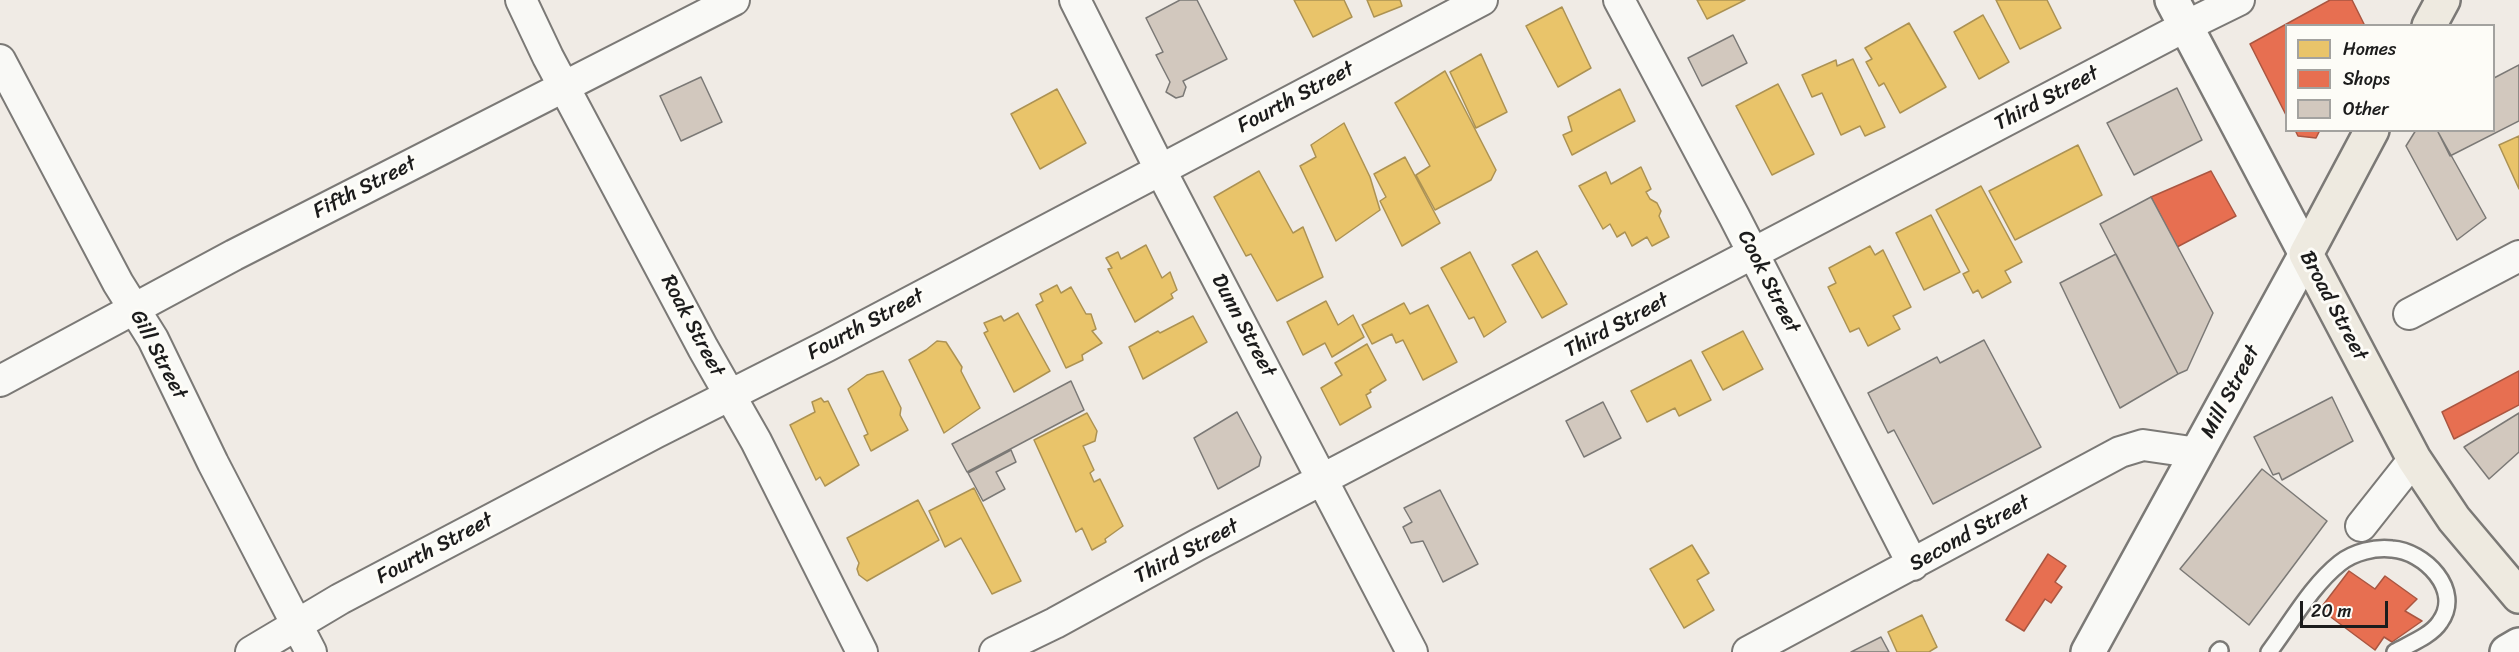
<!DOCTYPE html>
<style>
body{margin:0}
#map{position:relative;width:2519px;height:652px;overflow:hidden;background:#f0ebe5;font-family:Sriracha,sans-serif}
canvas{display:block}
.legend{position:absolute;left:2285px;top:24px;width:210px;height:108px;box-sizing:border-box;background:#fdfcf7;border:2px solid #a3a29f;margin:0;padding:8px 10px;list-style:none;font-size:18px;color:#1c1c1c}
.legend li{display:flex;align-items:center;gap:12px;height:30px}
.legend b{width:30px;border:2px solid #a3a29f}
.scale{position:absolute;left:2300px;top:601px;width:88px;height:27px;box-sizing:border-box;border:3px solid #1c1c1c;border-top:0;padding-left:8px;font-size:18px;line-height:21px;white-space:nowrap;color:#1c1c1c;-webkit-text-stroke:4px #fdfcf7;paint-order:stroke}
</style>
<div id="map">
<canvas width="2519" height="652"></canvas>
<ul class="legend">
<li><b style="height:16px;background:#e9c46a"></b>Homes</li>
<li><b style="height:16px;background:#e76f51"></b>Shops</li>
<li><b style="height:16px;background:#d2c8be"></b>Other</li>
</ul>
<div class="scale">20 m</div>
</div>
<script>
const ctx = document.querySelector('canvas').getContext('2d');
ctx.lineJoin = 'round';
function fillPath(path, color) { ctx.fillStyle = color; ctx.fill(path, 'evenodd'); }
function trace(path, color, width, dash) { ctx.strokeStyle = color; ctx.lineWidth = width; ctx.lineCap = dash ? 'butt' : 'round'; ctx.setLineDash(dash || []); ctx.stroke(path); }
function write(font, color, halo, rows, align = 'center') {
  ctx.font = font + ' Sriracha,sans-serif'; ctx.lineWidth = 6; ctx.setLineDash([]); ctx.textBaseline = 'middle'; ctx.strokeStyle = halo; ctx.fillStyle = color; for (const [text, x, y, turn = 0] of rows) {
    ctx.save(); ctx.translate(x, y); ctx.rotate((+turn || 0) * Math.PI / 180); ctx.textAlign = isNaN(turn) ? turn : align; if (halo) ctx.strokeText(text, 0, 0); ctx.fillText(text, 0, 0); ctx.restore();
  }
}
const homes = new Path2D(`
 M1294,0H1344L1352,17L1313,37Z
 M1367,0H1400L1402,6L1374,17Z
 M1697,0H1745L1707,19Z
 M1996,0H2047L2061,28L2020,49Z
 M1562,7L1591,68L1558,87L1526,26Z
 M1983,15L2009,62L1979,79L1954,32Z
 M1909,23L1946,87L1900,113L1884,83L1879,86L1866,62L1872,59L1865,48Z
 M1481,54L1507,112L1476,128L1450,72Z
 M1853,59L1885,127L1865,136L1860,126L1841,135L1822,93L1812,97L1802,75L1836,60L1837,66Z
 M1445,71L1496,170L1491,180L1435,210L1416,175L1430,166L1395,103Z
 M1778,84L1814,154L1772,175L1736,106Z
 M1057,89L1086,143L1040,169L1011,114Z
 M1620,89L1635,121L1572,155L1563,135L1572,131L1568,117Z
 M1344,123L1370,177L1380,210L1336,241L1300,166L1316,157L1311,145Z
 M2519,136V189L2499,145Z
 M2078,145L2102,195L2015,240L1989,191Z
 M1405,157L1440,223L1402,246L1380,201L1386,197L1374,174Z
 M1641,167L1651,189L1646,192L1650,199L1657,203L1661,211L1659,216L1669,237L1652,246L1647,237L1632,246L1625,232L1617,237L1610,224L1603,229L1579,186L1606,172L1611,184Z
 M1259,171L1293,233L1303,227L1323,277L1277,301L1251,254L1246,256L1214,197Z
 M1981,186L2022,262L2005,271L2011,282L1982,298L1978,290L1973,293L1963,274L1969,271L1936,210Z
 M1931,215L1960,272L1924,290L1896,233Z
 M1146,245L1162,278L1170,272L1177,290L1171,294L1173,298L1135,322L1108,269L1112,268L1106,258L1118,252L1121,259Z
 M1870,246L1875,255L1883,250L1911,307L1893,316L1900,329L1868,346L1859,328L1850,332L1828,287L1836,283L1829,268Z
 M1537,251L1567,304L1542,318L1512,265Z
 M1470,252L1506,322L1484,337L1474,317L1469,319L1441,268Z
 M1057,285L1061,293L1071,287L1086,314H1091L1096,329L1092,331L1102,343L1082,355L1083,360L1066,368L1036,305L1043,301L1040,294Z
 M1326,301L1338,325L1353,315L1364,337L1332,357L1325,343L1303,355L1287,322Z
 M1404,303L1410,314L1428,305L1457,362L1423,380L1403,340L1396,343L1392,334L1372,344L1362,325Z
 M1018,313L1050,371L1014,392L984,333L988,331L984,323L1001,316L1004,321Z
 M1193,316L1207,342L1143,379L1129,347L1158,331L1160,333Z
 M1743,331L1763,369L1723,390L1702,352Z
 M937,341L946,342L962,367L961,371L980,408L944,433L909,360L926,350Z
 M1367,344L1386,380L1370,390L1371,392L1366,395L1371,407L1340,425L1321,388L1342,375L1335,363Z
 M1691,360L1711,400L1679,416L1675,408L1647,422L1631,391Z
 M883,371L901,408L900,415L908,430L871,451L864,436L868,434L848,389L867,375Z
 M821,398L824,402L828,401L859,465L825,486L820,477L816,480L790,425L815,412L812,402Z
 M1087,413L1097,431L1095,441L1083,446L1094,470L1090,473L1094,482L1100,479L1123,526L1105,539L1106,542L1092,550L1082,528L1076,532L1034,440Z
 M974,488L1021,581L992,594L961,538L945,547L929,511Z
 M918,500L939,540L867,581L859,575L857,569L859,563L847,538Z
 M1692,545L1709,573L1697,580L1714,610L1684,628L1650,569Z
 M1922,615L1937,647L1929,652H1897L1888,632Z`);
fillPath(homes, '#e9c46a');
trace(homes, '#ac9253', 1.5);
const shops = new Path2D(`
 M2330,0H2352L2365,26H2286V115L2250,44Z
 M2295,130H2320L2316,138L2298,136Z
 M2211,171L2236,216L2177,247L2151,197Z
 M2519,371V405L2454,439L2442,412Z
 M2048,554L2066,566L2055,582L2062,587L2051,603L2045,599L2024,631L2006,620Z
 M2349,571L2375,589L2385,576L2417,599L2405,611L2422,621L2392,642L2384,637L2375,650L2320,609Z`);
fillPath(shops, '#e76f51');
trace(shops, '#aa5641', 1.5);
const building = new Path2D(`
 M1180,0H1197L1227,59L1183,81L1186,87L1183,96L1176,98L1166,92L1170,82L1156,55L1163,52L1146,18Z
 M1733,35L1747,63L1702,86L1688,58Z
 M2519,65V121L2450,156L2437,130H2494V78Z
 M701,77L722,122L681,141L660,96Z
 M2177,88L2202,140L2134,175L2107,123Z
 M2416,130H2437L2486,218L2457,240L2406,146Z
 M2151,197L2213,313L2187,370L2178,374L2100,224Z
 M2116,254L2178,374L2120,408L2060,283Z
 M1984,340L2041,447L1933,504L1894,430L1888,433L1868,393L1937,357L1940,363Z
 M1071,381L1084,410L967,472L952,444Z
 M2332,397L2353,441L2282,480L2279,473L2273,475L2254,437Z
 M1603,402L1621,438L1584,457L1566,421Z
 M1237,412L1261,457L1259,466L1218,489L1194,438Z
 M2519,413V452L2489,479L2464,447Z
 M1011,450L1016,462L996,472L1005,489L983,501L968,473Z
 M2262,469L2327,521L2249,625L2180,569Z
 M1440,490L1478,564L1443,582L1423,541L1411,543L1403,527L1412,522L1404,508Z
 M1881,637L1889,652H1851Z`);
fillPath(building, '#d2c8be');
trace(building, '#7b7976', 1.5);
const service = new Path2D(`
 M2218,652L2220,650
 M2269,652C2291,623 2311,586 2340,563C2354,552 2375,547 2392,549C2424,551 2463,590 2440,622C2431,636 2409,644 2395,652`);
const minor = new Path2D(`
 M521,0L548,57L703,348L756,441L862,652
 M1075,0L1160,169L1412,652
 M1619,0L1734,216L1913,565
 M0,60L118,283L153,339L213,463L311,652
 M2409,314L2519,256
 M0,381L234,255L734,0
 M2361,526L2414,459
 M251,652L340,599L655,433L827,346L1482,0
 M995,652L1055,623L1197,545L2186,26L2239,0
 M1748,652L2120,452L2143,445L2198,453`);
const tertiary = new Path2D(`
 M2172,0L2306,254`);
const secondary = new Path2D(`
 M2088,652L2306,254
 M2507,652L2519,645`);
const primary = new Path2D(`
 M2429,26L2443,0
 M2372,130L2306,254L2414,459L2454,519L2519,596`);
trace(service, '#7b7976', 20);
trace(minor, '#7b7976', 34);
trace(tertiary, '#7b7976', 38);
trace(secondary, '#7b7976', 38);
trace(primary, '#7b7976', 38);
trace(service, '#f9f9f6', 15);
trace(minor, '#f9f9f6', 30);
trace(tertiary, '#f9f9f6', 33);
trace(secondary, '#f9f9f6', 33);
trace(primary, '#eeeae0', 33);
write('21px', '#1c1c1c', '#fdfcf7', [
 ["Fourth Street",1296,98,-28],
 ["Third Street",2047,99,-28],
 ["Fifth Street",365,188,-27],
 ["Cook Street",1768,282,63],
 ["Broad Street",2333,306,62],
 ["Fourth Street",866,325,-28],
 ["Roak Street",692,326,62],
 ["Dunn Street",1243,326,62],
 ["Third Street",1617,326,-28],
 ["Gill Street",158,355,62],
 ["Mill Street",2231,392,-62],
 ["Second Street",1970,534,-29],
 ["Fourth Street",435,549,-28],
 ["Third Street",1187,552,-28]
]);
</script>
